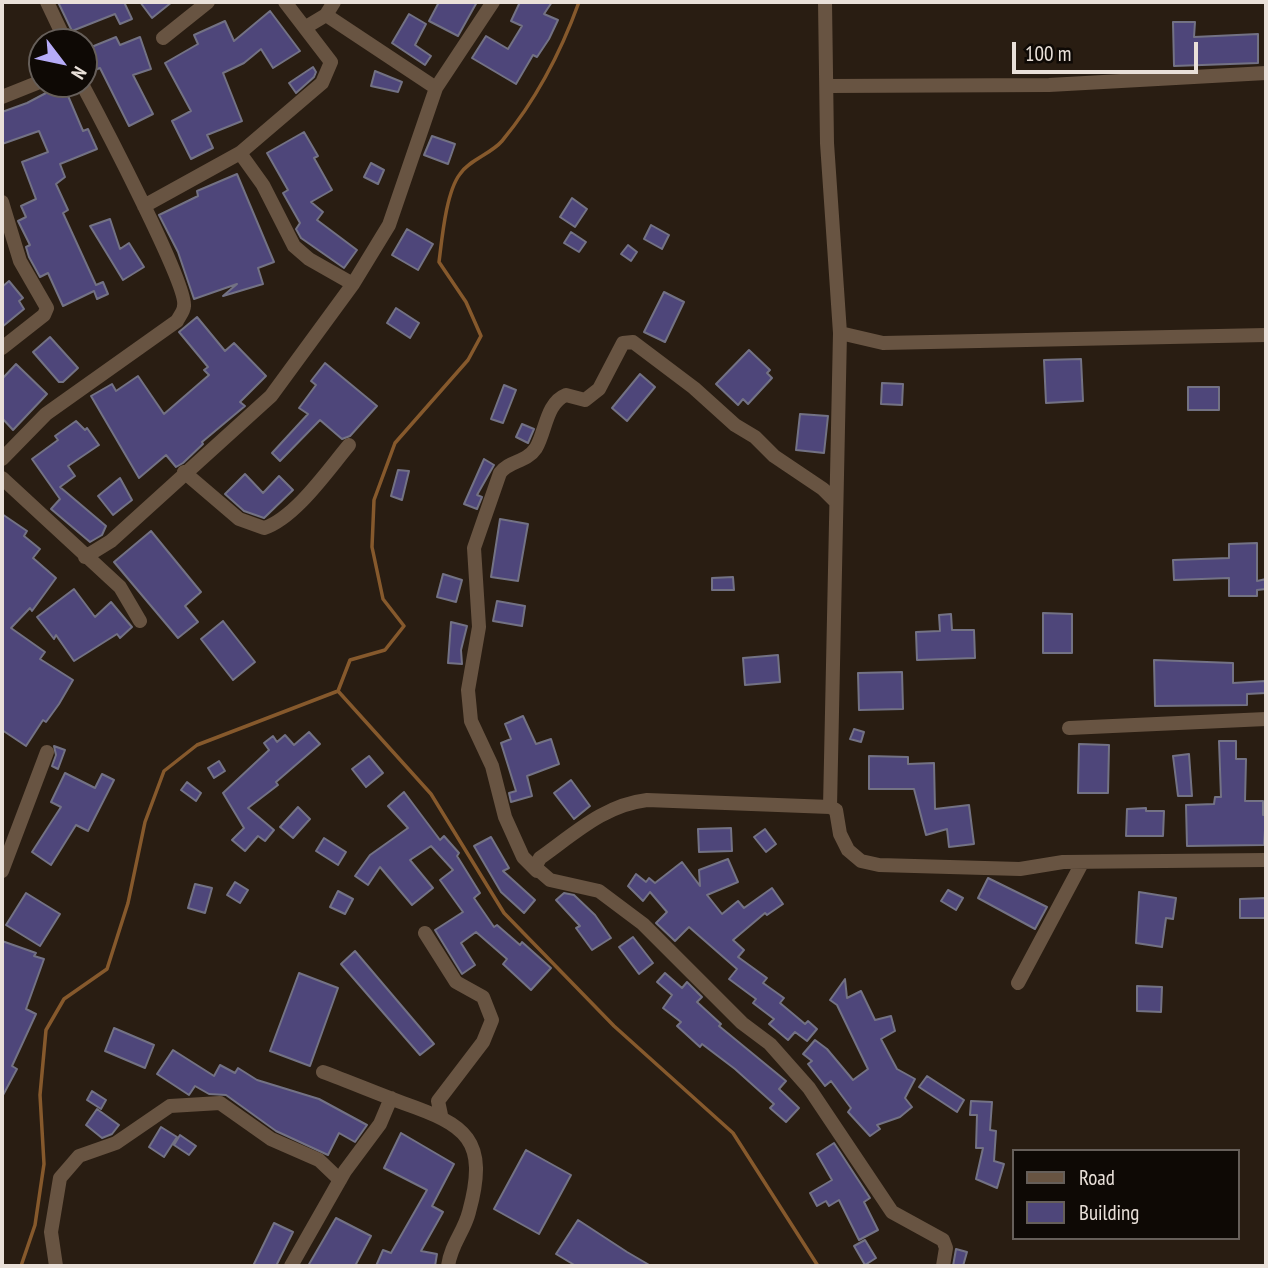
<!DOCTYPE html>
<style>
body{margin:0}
#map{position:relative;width:1268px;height:1268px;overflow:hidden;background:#291d12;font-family:"PT Sans Narrow",sans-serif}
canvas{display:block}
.frame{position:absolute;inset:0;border:4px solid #e9e0d9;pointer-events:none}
.legend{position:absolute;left:1012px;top:1149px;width:228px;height:91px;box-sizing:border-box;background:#0e0905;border:2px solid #665f5a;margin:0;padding:9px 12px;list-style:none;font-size:21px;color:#e9e0d9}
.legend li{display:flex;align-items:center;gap:14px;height:35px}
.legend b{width:35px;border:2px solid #665f5a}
.north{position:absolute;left:28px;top:28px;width:70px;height:70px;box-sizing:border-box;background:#0e0905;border:2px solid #665f5a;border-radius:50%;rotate:122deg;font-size:19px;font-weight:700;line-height:28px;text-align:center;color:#e9e0d9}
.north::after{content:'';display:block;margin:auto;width:24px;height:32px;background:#b6acf8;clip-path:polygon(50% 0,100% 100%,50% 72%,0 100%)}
.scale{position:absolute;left:1012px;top:42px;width:186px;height:32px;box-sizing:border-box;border:4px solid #e9e0d9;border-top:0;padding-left:9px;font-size:21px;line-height:24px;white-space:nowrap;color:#e9e0d9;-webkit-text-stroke:5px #0e0905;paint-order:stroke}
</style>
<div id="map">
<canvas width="1268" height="1268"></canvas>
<div class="frame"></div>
<ul class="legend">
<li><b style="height:9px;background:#685442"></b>Road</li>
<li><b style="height:19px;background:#4e467a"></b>Building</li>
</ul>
<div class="north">N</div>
<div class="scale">100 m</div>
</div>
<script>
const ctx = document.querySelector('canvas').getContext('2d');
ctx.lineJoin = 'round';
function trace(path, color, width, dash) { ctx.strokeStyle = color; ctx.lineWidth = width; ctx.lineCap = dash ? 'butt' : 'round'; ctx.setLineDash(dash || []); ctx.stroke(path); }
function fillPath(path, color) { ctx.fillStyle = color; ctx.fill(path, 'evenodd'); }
trace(new Path2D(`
 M338,691L431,794L504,913L614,1026L733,1133L818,1266
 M21,1266L35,1225L44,1164L40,1095L46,1030L64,999L107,969L128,903L145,822L164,771L197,745L338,691L350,660L385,650L404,626L383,599L372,547L374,500L395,443L468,360L481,336L466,302L439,262C442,239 446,192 460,174C469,160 491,154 502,141C536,100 561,52 579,2`), '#86592c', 3.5);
const building = new Path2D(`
 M58,2H124L132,19L120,24L115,14L72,31Z
 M140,2H172L152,18Z
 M439,2H477L458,36L429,21Z
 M520,2H552L544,14L558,20L549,39L537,57L533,55L516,84L472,58L486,36L508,49L522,26L511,21Z
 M270,11L300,51L273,68L261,49L244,63L223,73L242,121L207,135L213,148L191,159L172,121L191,111L165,63L198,44L194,35L225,21L234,41Z
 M409,14L426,24L415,45L431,56L425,65L392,43Z
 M1173,22H1195L1194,37L1258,34V63L1174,66Z
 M116,37L120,45L140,37L151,69L133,75L153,114L129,126L100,68L87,73L84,67V50Z
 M313,67L316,72L314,77L296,93L289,83Z
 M375,71L402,82L398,92L371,86Z
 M63,84L83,131L88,129L97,149L60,164L65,177L56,184L68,210L63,213L96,285L103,282L108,294L97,299L94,291L63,306L48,273L40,277L29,257L26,247L30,245L18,221L26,217L21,206L36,199L22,162L48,152L39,131L2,144V112L27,103Z
 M304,132L318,156L314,158L332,190L311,202L323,212L317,220L357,250L344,268L301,238L296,229L300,223L283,193L288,190L267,153Z
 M432,136L455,144L448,164L424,155Z
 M371,163L384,170L378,184L364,177Z
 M237,174L274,262L258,268L263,284L223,296L237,284L194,299L178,252L159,215L198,196L197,191Z
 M572,198L587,209L575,227L560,217Z
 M110,219L120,249L129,243L144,267L123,280L90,226Z
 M651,225L669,235L662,249L644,239Z
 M407,229L433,244L418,270L392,255Z
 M571,232L586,242L579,252L564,243Z
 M628,245L637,252L631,261L621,254Z
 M9,281L23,298L19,301L24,309L2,327V287Z
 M664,292L684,302L665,342L644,332Z
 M396,308L419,323L410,338L387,323Z
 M197,317L225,351L234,343L266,376L240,402L245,406L202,442L203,444L183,463L176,467L166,455L139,478L91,396L112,384L116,391L138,376L164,414L209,375L204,370L208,367L179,332Z
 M50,337L78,368L63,382H59L33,352Z
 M749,350L770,370L767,373L772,378L748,404L743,399L738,405L716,384Z
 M1081,359L1083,401L1046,403L1044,360Z
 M325,363L377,406L350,436L342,439L320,420L280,461L272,453L308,414L299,408L316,385L311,381Z
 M16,364L47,394L13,430L2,418V379Z
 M640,374L655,387L627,421L612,408Z
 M882,383L903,384L902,405L881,404Z
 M504,385L516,390L503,423L491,419Z
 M1188,387H1219V410H1188Z
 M800,414L828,416L824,453L796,450Z
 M76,421L85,430L87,428L99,445L68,466L75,476L60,487L106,526L102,535L90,542L51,509L60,499L32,459L58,440L55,436Z
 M522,424L534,429L528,443L516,437Z
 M484,459L494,465L477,495L482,497L477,509L464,504Z
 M398,470L409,471L402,500L391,496Z
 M245,474L263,493L279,476L293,490L264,518L244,511L225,494Z
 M120,478L132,500L113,515L98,496Z
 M2,514L27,531L24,536L40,549L33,558L56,578L32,611L30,608L11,628L45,652L40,659L73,680L59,704L46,722L43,720L26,746L2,730Z
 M500,519L528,524L518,581L491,577Z
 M151,531L201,592L185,606L198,622L178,638L114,562Z
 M1257,543V581L1266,579V589L1257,590V596H1229V578L1174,580L1173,560L1229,558V544Z
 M443,574L462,580L456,602L437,597Z
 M733,577L734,590H712V578Z
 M74,589L95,617L111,602L132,627L120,638L117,634L74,661L56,635L54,639L37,617Z
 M497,601L525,606L522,626L493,621Z
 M1043,613L1072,614V653H1043Z
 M951,614L952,630H974L975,658L917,660L916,632L940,631L939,615Z
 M223,621L255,662L233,680L201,639Z
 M451,622L467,626L461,650L462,664L448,663Z
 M778,655L780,682L745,685L743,658Z
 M1154,660L1233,663V683L1266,681V693L1247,694V705L1155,706Z
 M902,672L903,709L859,710L858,673Z
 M523,716L536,744L551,739L559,764L527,776L532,796L511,802L509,793L516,791L501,743L511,739L505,724Z
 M854,729L864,732L861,742L850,739Z
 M309,732L320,744L276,782L278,785L248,808L274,830L265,841L258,836L245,851L232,840L244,828L223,793L269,750L264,743L273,736L277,742L285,735L294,745Z
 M1219,741H1236V759H1246L1245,801H1263V815H1266L1264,845L1187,846L1186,805L1214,804L1215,797H1221Z
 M1079,744L1109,745L1108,793H1078Z
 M54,746L65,750L58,769L52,766L56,755Z
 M1189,754L1192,796H1178L1173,756Z
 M369,756L383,773L366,787L352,769Z
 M869,756L908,757V764L934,763L935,809L969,805L974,844L949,847L947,829L926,835L914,789H869Z
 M219,761L225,771L214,778L208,768Z
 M65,773L95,788L102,774L114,780L88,831L76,825L51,865L32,852L61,807L51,802Z
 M571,780L590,806L574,819L554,793Z
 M187,782L201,793L196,801L181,790Z
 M404,792L440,840L444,836L459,853L457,856L480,893L474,898L494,927L497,925L520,945L522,942L551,968L531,990L503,964L507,959L476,932L461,943L475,965L462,974L435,930L463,912L440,880L453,870L431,846L410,860L433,888L412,905L380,867L368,885L355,876L370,855L408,828L388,806Z
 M298,807L310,819L293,838L280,827Z
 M1146,808V811H1164L1163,836H1126L1127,809Z
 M731,828L732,851L699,852L698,829Z
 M765,829L776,844L766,852L754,837Z
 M491,837L509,868L503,871L535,900L524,913L501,892L474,846Z
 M324,838L346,852L338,865L316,851Z
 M728,859L738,882L707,895L722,914L738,901L744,908L772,888L783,904L767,915L765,913L733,940L744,950L738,957L767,978L763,983L784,998L780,1003L805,1024L808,1021L817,1029L807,1041L795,1032L788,1040L769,1024L774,1019L753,1003L756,999L729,979L737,969L689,927L675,941L656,923L667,912L650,892L643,901L628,886L636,874L646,882L649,878L655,883L682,862L700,886L699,870Z
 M988,878L1047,907L1035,929L978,898Z
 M235,882L248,890L240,903L227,895Z
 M195,884L212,888L205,913L188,908Z
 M948,890L963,898L956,910L941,901Z
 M338,891L353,899L345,914L330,907Z
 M1139,892L1176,898L1173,919L1166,918L1162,947L1136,943Z
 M26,893L60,914L40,946L6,925Z
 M564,893L574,895L595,915L611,938L592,950L576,928L580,926L556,900Z
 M1266,898V918H1240V899Z
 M633,937L653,963L639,974L619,947Z
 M2,941L36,953L34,956L44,959L26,1009L36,1014L12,1066L17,1069L2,1097Z
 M355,951L434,1044L420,1055L341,964Z
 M299,973L338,988L310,1066L270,1051Z
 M665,973L682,988L687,982L702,997L697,1002L721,1024L719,1026L786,1081L779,1089L799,1108L786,1122L770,1108L774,1104L735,1069L702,1044L700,1047L677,1026L681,1022L663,1008L672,995L657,982Z
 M845,979L847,998L861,991L875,1020L891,1016L895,1031L881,1039L897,1069L915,1079L905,1098L912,1107L900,1117L877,1125L880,1129L870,1136L848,1112L851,1108L831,1081L825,1086L808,1064L812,1061L803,1054L815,1040L827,1049L853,1080L868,1069L837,1005L830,1000Z
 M1137,986L1162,987L1161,1012L1137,1011Z
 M114,1028L154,1045L145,1068L105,1051Z
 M173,1050L214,1076L220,1065L235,1073L238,1068L257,1080L319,1099L367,1125L355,1142L339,1133L328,1155L276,1131L226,1095L209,1094L195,1086L189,1095L157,1074Z
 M927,1076L964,1100L957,1112L919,1087Z
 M92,1091L106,1100L101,1109L87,1100Z
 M971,1101L992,1102L990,1130L996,1131L994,1161L1004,1164L997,1188L976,1179L983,1148H976L977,1115H970Z
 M97,1109L119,1125L112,1134L102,1138L86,1125Z
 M161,1127L177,1137L164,1157L149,1147Z
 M401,1133L454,1164L432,1206L443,1212L421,1251L437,1254L435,1266H376L383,1250L391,1253L427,1190L384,1168Z
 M180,1135L196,1146L189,1155L174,1145Z
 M834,1143L870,1198L864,1202L878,1230L859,1240L839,1200L829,1206L826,1201L817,1206L810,1193L832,1180L817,1154Z
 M526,1150L571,1175L539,1234L494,1209Z
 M336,1218L371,1236L355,1266H308Z
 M578,1220L627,1252L651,1266H576L556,1254Z
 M274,1223L293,1232L276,1266H253Z
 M865,1240L876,1258L865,1265L854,1246Z
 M956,1249L967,1252L963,1266H953Z`);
fillPath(building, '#4e467a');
trace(building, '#737284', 2);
trace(new Path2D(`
 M47,2L66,42
 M825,2L827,143L840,333L830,807L836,810L840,834L848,850L861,861L879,865L1020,869L1063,862L1266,860
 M326,15L436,88L493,2
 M306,27L326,15L334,2
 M163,38L208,2
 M829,86L1049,85L1266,73
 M2,97L42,81
 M240,153L263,185L294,246L309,259L353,284
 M2,202L20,261L47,308L44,315L2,348
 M144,206L240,153L322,83L331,62L285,2
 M840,333L883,343L1266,335
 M2,459L46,414L177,321C179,317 184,311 184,306C188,285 98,114 82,84
 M184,472L239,519L264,528C295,518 328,470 349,445
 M2,478L120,587L140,621
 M85,557L111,541L271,396L353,284L389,225L436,88
 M1069,728L1266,719
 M830,807L647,800C604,805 574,834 540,858L535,867L550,880L599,891L643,924L742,1023L770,1044L809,1088L892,1212L943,1240L946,1248L943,1266
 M2,871L47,752
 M537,871L523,857L505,817L492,766L471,721L468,690L479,627L474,548L500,473C510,460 526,463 536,448C546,431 546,403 566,395L585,400L599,389L623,343L633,342L694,388L735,425L755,437L774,456L823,489L835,501
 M425,933L456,982L483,997L492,1020L483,1042L438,1101L441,1115
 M1018,983L1082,863
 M323,1072C350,1082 376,1093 403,1103C466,1125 489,1139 469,1212C464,1232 451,1244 448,1266
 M56,1266L51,1232L60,1178L79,1156L116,1143L170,1106L220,1103L271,1139L319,1160L340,1180
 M291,1266L345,1171L380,1124L391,1098`), '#685442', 14);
</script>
